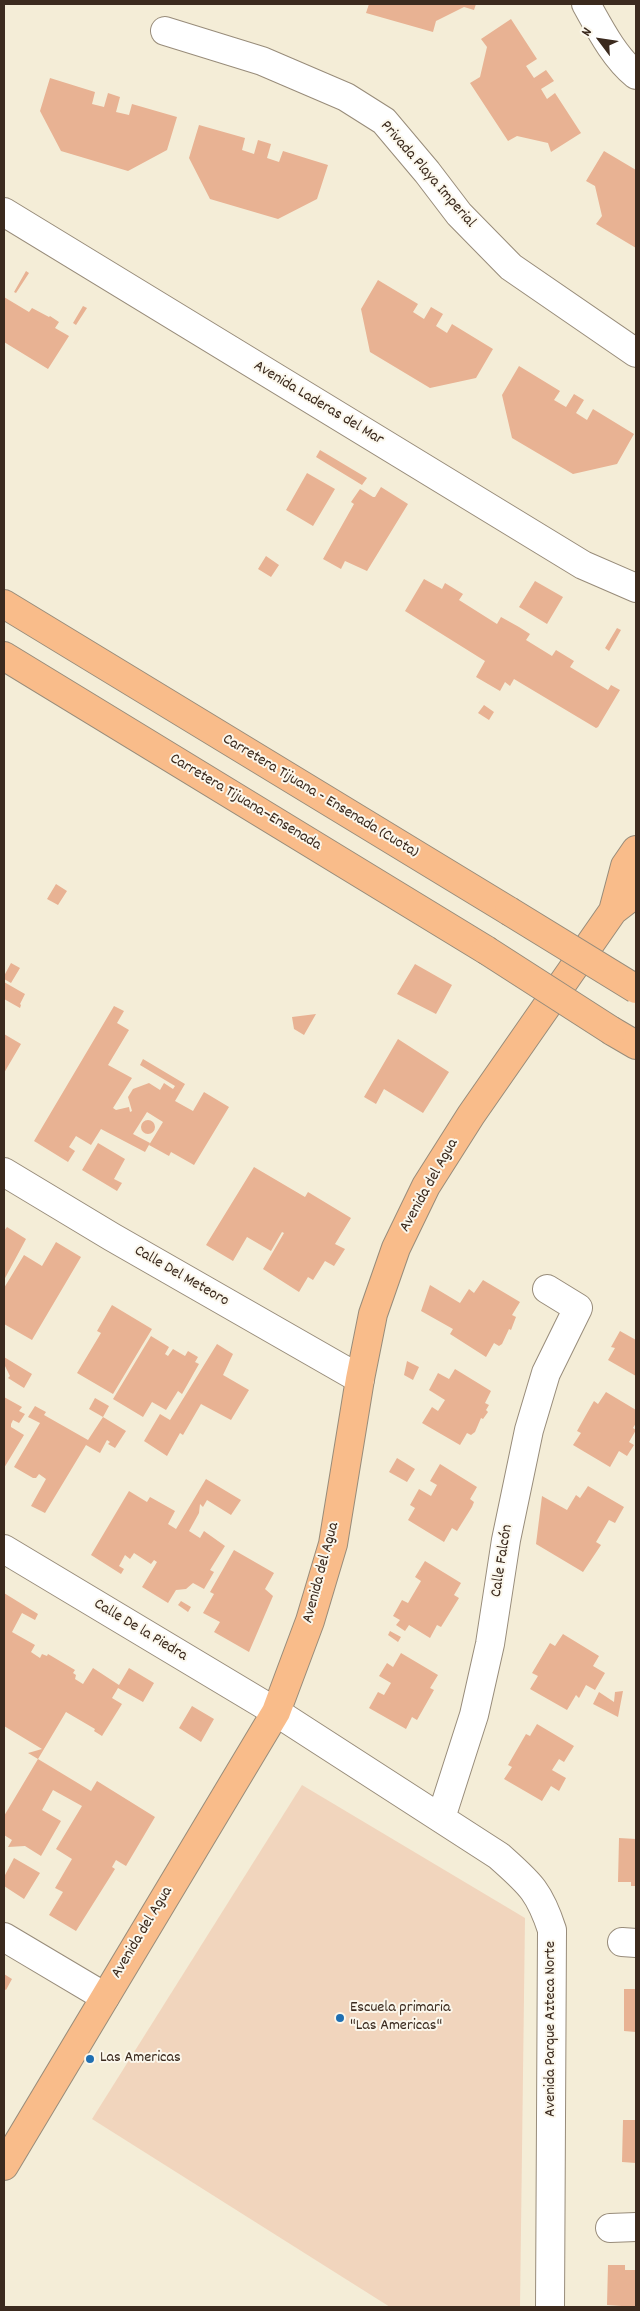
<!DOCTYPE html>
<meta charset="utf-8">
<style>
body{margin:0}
#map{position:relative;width:640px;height:2311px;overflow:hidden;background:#f4edd7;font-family:Dekko,sans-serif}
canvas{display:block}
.frame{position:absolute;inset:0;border:5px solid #3b2a1e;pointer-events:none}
.north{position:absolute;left:575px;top:15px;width:50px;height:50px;-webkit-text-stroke:4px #fbf7ec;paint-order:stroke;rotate:301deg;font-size:14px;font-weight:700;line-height:20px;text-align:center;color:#3b2a1e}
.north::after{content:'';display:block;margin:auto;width:18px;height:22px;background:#3b2a1e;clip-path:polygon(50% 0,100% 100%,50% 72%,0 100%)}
</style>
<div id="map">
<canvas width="640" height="2311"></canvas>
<div class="frame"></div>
<div class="north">N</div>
</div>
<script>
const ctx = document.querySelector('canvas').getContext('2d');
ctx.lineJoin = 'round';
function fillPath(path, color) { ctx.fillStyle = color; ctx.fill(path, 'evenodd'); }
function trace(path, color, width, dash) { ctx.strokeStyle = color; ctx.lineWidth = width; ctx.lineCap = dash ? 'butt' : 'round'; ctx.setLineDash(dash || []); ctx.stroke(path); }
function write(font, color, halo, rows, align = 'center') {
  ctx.font = font + ' Dekko,sans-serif'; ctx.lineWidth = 4; ctx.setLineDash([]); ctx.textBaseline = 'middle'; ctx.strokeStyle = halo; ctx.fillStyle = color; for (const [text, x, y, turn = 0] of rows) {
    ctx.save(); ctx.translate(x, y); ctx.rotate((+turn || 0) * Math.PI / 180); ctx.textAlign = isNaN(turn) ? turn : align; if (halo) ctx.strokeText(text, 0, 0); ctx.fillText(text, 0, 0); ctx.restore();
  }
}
fillPath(new Path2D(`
 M302,1785L525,1918L520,2307H390L92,2119Z`), '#f1d5bd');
fillPath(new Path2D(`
 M369,4H476L474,10L464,7L436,21L433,32L366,13Z
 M511,19L537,59L526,66L534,78L546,70L554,81L541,89L547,99L555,93L581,133L551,152L548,143L517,136L508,141L470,83L480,77L487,47L481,39Z
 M50,78L95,92L92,104L104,107L108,93L120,97L116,112L129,115L132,104L177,117L167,150L128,171L61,151L40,111Z
 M199,125L245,138L242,150L254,154L258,140L271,144L267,158L279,162L283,151L328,165L317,199L278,219L210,199L189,158Z
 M604,151L636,170V248L596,224L602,216L595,186L586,181Z
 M26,271L29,273L16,293L14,292Z
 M378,280L418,304L413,312L424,319L431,307L443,314L436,326L447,333L452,324L493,349L476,378L430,388L370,352L361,309Z
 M4,297L29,312L32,308L49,317L50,316L59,322L55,328L69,336L48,369L4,342Z
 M83,306L87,308L76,325L73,323Z
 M519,366L560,391L554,400L566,407L574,394L584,400L576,413L587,420L593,409L634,434L617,464L573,474L512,438L502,395Z
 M320,450L367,478L362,485L316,457Z
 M307,473L335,489L313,526L286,510Z
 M381,487L408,504L367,571L345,561L341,569L323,559L354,504L351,502L360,489L373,497H375Z
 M266,556L279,565L271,577L258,569Z
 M424,579L442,589L445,583L463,594L459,600L497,624L501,617L519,627L530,634L526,640L552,656L556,650L574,661L570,667L608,690L611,685L620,690L598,727L596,728L514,679L510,686L505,682L500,691L476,677L485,661L405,611Z
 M535,581L563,597L547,624L519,607Z
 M617,628L621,630L609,651L605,648Z
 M484,705L494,712L489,720L478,713Z
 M56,884L67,891L58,905L47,899Z
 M11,963L20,968L11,983L4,979V976Z
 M415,964L452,985L436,1014L397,994Z
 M4,982L25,994L20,1004L21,1005L20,1008L4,999Z
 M114,1006L124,1011L117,1023L129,1030L108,1065L132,1078L113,1108L116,1110L129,1107L130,1112L132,1111L128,1097L133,1089L149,1083L160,1090L164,1083L173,1089L175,1086L140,1065L143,1059L185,1084L175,1101L193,1111L204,1092L229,1107L194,1165L171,1152L169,1156L149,1145L163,1122L147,1112L133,1134L150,1143L145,1152L101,1129L91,1145L76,1136L69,1147L75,1151L68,1162L34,1141Z
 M316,1014L304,1035L294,1029L292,1017Z
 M4,1034L21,1044L4,1073Z
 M398,1039L449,1072L423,1113L384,1089L376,1104L364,1097Z
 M141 1127a7 7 0 1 1 14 0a7 7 0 1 1-14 0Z
 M98,1143L125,1159L114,1179L122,1183L117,1191L82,1170Z
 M254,1167L305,1197L308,1192L351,1218L335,1244L345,1249L334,1266L325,1261L313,1280L308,1277L299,1292L263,1269L284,1233L282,1232L271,1251L247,1237L233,1261L206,1245Z
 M7,1227L26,1239L4,1280V1231Z
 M56,1242L81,1257L32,1340L4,1324V1288L24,1255L42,1266Z
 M483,1280L520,1302L512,1315L516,1317L511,1330L509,1329L502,1344L499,1346L494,1343L486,1357L450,1334L453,1329L421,1311L430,1285L460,1303L469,1289L474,1293Z
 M112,1305L152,1329L113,1394L77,1373L101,1333L97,1331Z
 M620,1331L636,1340V1376L608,1360L615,1348L611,1347Z
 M151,1336L169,1347L165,1354L168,1356L173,1349L185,1356L188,1351L198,1357L195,1362L199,1364L182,1394L178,1391L166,1410L152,1402L143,1417L113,1399Z
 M217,1344L233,1354L223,1375L249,1390L231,1420L201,1404L183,1435L180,1433L167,1456L144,1441L160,1414L170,1420Z
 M4,1357L32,1374L24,1388L8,1378L10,1376L4,1364Z
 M407,1361L419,1367L413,1380L404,1375Z
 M455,1369L491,1391L485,1403L489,1405L486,1410L488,1412L483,1419L481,1418L475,1432L471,1435L467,1433L460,1445L422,1423L432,1407L438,1411L445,1400L429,1390L438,1373L449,1379Z
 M606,1392L636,1410V1423L633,1428L636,1430L629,1442L634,1445L627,1456L619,1451L610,1467L573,1445L581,1433L577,1431L586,1415L594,1401L598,1404Z
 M4,1397L22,1407L19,1411L25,1414L19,1423L13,1420L11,1424V1427L24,1435L4,1468Z
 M95,1398L109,1406L103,1417L89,1409Z
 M35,1406L46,1412L44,1415L88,1440L103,1417L126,1431L115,1448L108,1444L110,1442L107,1440L100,1453L86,1445L45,1513L31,1506L46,1479L39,1474L36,1478H33L14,1467L40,1423L28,1417Z
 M397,1458L415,1469L407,1482L389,1472Z
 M440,1464L477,1487L470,1499L474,1502L472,1507L457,1531L452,1528L444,1542L408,1520L415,1508L410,1505L419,1489L431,1496L437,1485L430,1481Z
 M206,1479L241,1500L231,1515L207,1500L203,1507L200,1504L199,1513L189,1531L200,1538L204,1531L225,1546L210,1570L214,1572L204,1589L193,1583L186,1589L176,1590L168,1603L142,1587L157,1562L154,1560L151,1564L134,1553L130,1559L125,1555L119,1566L124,1569L121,1574L91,1555L129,1491L147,1502L150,1497L175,1511L168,1524L176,1529Z
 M588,1486L624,1507L615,1523L609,1520L596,1542L601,1545L583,1572L536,1544L542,1496L567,1510L576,1495L580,1498Z
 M234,1550L274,1573L265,1589L273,1596L249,1652L214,1632L220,1622L203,1613L214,1594L210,1592Z
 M425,1561L461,1583L454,1595L459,1598L441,1627L437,1625L430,1638L409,1625L405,1631L396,1625L400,1620L393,1616L402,1600L408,1603L421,1581L415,1577Z
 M4,1593L38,1614L35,1620L22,1613L12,1632L35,1645L31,1652L40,1658L42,1654L47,1656L48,1654L75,1670L73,1673L76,1675L75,1679L83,1684L93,1668L119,1685L129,1668L154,1683L143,1702L118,1688L112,1698L122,1704L102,1736L94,1731L95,1729L66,1712L38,1759L28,1753L42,1749L4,1726Z
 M181,1601L191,1607L188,1612L178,1605Z
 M390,1631L401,1637L398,1642L388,1635Z
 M563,1634L599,1656L593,1666L605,1673L595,1690L586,1685L579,1698L576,1695L567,1710L530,1689L538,1676L532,1673L550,1643L555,1646Z
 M401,1653L438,1675L430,1688L434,1690L417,1720L412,1717L406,1729L369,1708L378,1692L384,1695L391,1683L379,1676L387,1663L393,1667Z
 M623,1691L618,1717L593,1704L599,1692L614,1702L615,1692Z
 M192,1706L214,1719L201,1742L179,1728Z
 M537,1724L574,1746L564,1762L559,1759L552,1770L566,1778L559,1791L551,1786L542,1801L504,1779L512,1767L508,1765L526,1734L530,1736Z
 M38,1759L91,1791L97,1781L155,1817L126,1866L116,1860L112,1867L115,1869L76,1931L49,1915L63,1892L55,1888L72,1859L56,1849L82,1806L53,1790L42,1810L61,1821L41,1856L25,1846L8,1847L12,1840L4,1835V1816Z
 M619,1838L636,1839V1886H631V1882H618Z
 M14,1858L40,1873L24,1899L4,1886V1877Z
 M4,1974L12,1979L6,1990L4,1989Z
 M624,1989H636V2032L624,2031Z
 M623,2120H636V2163L622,2162Z
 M608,2265H625V2270H636V2307L607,2305Z`), '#e8b293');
const minor = new Path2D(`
 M586,4C600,29 614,57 636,75
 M165,31L262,61L346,97L384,121L427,172L459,214L511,267L636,353
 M4,212L583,565L636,588
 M4,1172L112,1237L360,1379
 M4,1549L276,1712L499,1856C529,1883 539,1890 552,1930L550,2307
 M441,1818L474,1715L490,1644L506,1540L529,1430L546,1373L578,1308L547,1289
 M4,1937L105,1997
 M622,1942L636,1943
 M610,2228L636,2227`);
const major = new Path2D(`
 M613,911L625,866L636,850
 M4,2166L276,1712L310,1621L333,1544L360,1379L373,1314L396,1248L426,1186L471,1115L613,911L636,893`);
const highway = new Path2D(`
 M4,604L509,911
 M4,656L486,950
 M612,1031L636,1045`);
trace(minor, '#988c7a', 30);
trace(major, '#988c7a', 30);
trace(highway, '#988c7a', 30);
trace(minor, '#fff', 28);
trace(major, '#f9bc8a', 28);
trace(highway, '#f9bc8a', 28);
const highwayBridge = new Path2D(`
 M509,911L636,989
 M486,950L612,1031`);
trace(highwayBridge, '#988c7a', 30, []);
trace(highwayBridge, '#f9bc8a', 28);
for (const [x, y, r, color] of [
 [340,2018,5,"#1f6fb2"],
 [90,2059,5,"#1f6fb2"]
]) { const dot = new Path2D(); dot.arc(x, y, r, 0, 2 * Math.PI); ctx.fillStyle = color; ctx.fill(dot); trace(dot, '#fbf7ec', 2); }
write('16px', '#3b2a1e', '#fbf7ec', [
 ["Privada Playa Imperial",427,175,49],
 ["Avenida Laderas del Mar",318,404,31],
 ["Carretera Tijuana - Ensenada (Cuota)",320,797,31],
 ["Carretera Tijuana–Ensenada",245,803,31],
 ["Avenida del Agua",430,1186,-61],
 ["Calle Del Meteoro",181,1277,30],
 ["Calle Falcón",503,1561,-81],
 ["Avenida del Agua",322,1573,-75],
 ["Calle De la Piedra",140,1631,31],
 ["Avenida del Agua",143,1933,-59],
 ["Avenida Parque Azteca Norte",552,2029,-90]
]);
write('16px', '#3b2a1e', '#fbf7ec', [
 ["Escuela primaria",350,2009],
 ["\"Las Americas\"",350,2027],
 ["Las Americas",100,2059]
], 'left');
</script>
